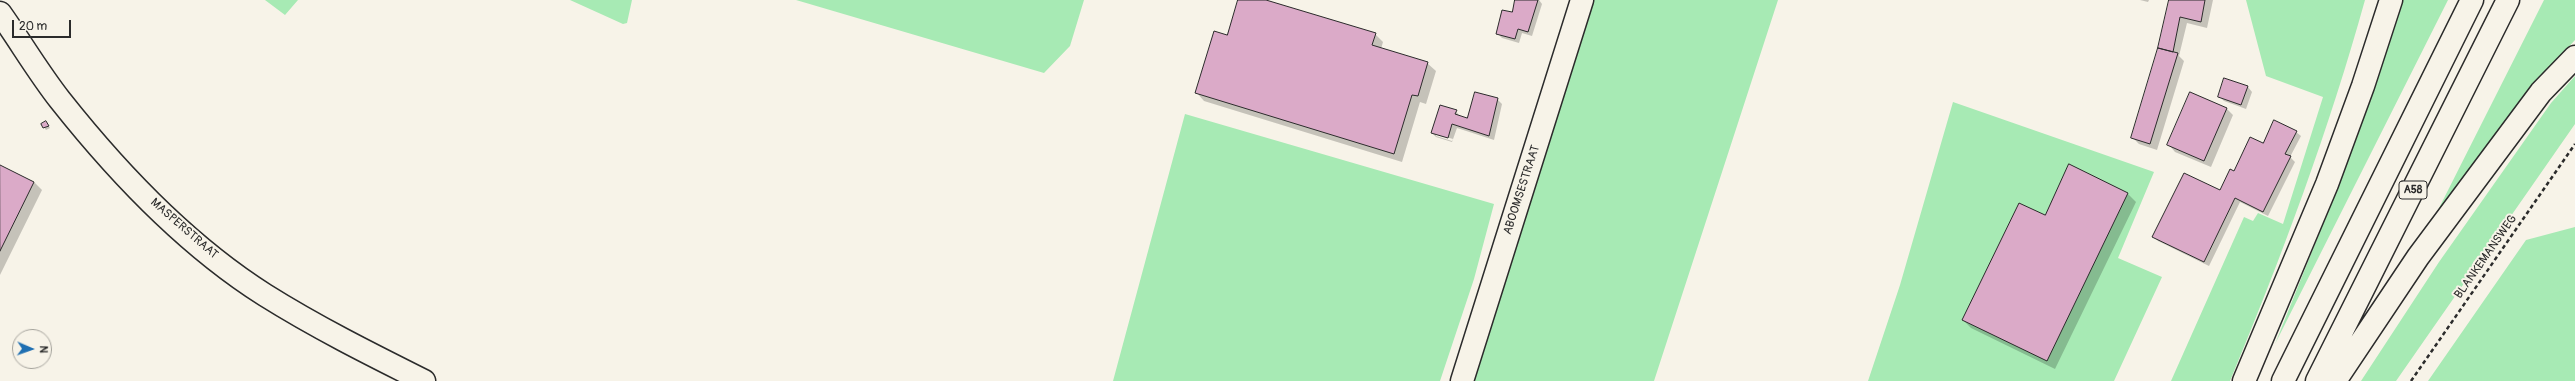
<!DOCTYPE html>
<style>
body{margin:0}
#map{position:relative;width:2575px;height:381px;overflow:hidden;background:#f7f3e8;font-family:Pangolin,sans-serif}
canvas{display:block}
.north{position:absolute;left:12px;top:329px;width:40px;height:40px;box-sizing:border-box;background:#f7f3e8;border:1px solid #a5a39c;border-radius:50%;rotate:92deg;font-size:11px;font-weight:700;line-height:16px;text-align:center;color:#2b2b2b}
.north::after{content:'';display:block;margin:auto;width:14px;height:18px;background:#1f6fb2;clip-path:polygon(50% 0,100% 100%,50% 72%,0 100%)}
.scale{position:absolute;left:12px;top:20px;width:59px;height:18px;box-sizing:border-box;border:2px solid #2b2b2b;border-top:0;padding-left:5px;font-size:12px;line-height:14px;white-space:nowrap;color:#2b2b2b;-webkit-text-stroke:3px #f7f3e8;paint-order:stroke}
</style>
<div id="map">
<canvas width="2575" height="381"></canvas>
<div class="north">N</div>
<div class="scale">20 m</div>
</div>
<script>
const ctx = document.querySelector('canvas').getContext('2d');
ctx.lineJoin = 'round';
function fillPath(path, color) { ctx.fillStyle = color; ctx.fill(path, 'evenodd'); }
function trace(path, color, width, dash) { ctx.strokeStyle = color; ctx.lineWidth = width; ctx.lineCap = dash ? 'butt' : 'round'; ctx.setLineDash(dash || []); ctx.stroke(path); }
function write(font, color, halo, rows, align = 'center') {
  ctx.font = font + ' Pangolin,sans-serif'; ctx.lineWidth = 4; ctx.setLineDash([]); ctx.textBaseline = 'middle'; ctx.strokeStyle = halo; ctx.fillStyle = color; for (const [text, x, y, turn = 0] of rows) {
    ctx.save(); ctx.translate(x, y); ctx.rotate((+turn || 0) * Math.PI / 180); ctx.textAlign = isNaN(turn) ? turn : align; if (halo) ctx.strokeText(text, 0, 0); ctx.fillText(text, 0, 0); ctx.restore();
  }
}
fillPath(new Path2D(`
 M265,0H298L285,15Z
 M570,0H632L627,23L623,24Z
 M796,0H1084L1070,46L1044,73Z
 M1589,0H1778L1654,381H1470Z
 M2246,0H2365C2329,130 2282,256 2230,381H2171L2244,217L2253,221L2258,213L2283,224L2323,97L2266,76Z
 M2399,0H2448L2275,344L2321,229L2369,81Z
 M2544,0H2575V40L2538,80L2436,214Z
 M2575,76V124L2396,381H2361L2439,262L2551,103Z
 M1953,102L2154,172L2118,258L2162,277L2114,381H1868L1900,285Z
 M1185,114L1494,204L1474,279L1440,381H1113Z
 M2575,227V381H2428L2526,240Z`), '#a7eab4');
fillPath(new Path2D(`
 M1239,0H1262L1375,34L1383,42L1381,49L1427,63L1436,71L1426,104L1420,102L1402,162L1204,101L1196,92L1227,36Z
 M1516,0H1539L1542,4L1532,36L1522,33L1519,43L1502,38L1497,33L1513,13Z
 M2140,0H2149L2148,2Z
 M2170,0H2213L2207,28L2187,23L2179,56L2184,61L2157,150L2139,144L2132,137L2159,48Z
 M2225,79L2248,87L2252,92L2246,109L2224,101L2219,96Z
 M1497,99L1502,104L1494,140L1457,128L1452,142L1436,137L1432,133L1456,111L1460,117L1467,119ZM1436,134L1453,139L1452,141L1436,136Z
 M2226,108L2233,115L2211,167L2175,152L2169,145Z
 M46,122L50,128L46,130L42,124Z
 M2296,132L2301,136L2290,157L2295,162L2268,216L2240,202L2209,266L2158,241L2154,237L2220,192L2234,172L2264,144Z
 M0,166L34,182L42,190L0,275Z
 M2070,166L2128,194L2136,202L2055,369L1971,328L1963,320L2045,216Z`), '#0003');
const building = new Path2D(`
 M1238,0H1266L1376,33L1372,45L1428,62L1418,96L1412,95L1394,154L1195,93L1214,31L1227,35Z
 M1515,0H1538L1528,32L1518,29L1515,39L1496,34L1502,10L1512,12Z
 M2169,0H2205L2201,22L2180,17L2173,52L2158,48Z
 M2158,48L2178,53L2150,144L2131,138Z
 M2224,78L2248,86L2241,105L2218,97Z
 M1475,92L1498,98L1489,136L1452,124L1448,138L1431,133L1440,105L1457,110L1455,114L1467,118Z
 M2190,92L2227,108L2204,161L2167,145Z
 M2274,120L2297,131L2285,154L2291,156L2263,212L2235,198L2204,262L2152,237L2184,173L2220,190L2230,169L2234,171L2250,137L2263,143Z
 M46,121L49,126L43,128L41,124Z
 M2069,164L2128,193L2047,361L1962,320L2019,203L2045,215Z
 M0,165L34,182L0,251Z`);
fillPath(building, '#dbaac8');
trace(building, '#2b2b2b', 1);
const minor = new Path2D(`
 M0,13C20,41 38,72 60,100C117,172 186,245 265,295C316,327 370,354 424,381
 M1462,381L1582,0`);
const highway = new Path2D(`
 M2244,381L2327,184L2363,86L2391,0
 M2283,381L2472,0
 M2317,381L2508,0
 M2335,381L2418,257L2541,92L2575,57`);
trace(minor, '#2b2b2b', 25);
trace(highway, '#2b2b2b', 25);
trace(new Path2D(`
 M2411,381L2575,144`), '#2b2b2b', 2.5, [4, 3]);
trace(minor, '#f7f3e8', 22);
trace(highway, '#f7f3e8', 22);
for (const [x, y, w] of [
 [2413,190,28]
]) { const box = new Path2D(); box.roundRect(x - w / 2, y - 9, w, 18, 3); ctx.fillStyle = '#f7f3e8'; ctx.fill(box); trace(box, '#2b2b2b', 1); }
write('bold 11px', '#2b2b2b', null, [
 ["A58",2413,190]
]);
write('12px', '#2b2b2b', '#f7f3e8', [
 ["ABOOMSESTRAAT",1522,190,-72],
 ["MASPERSTRAAT",184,229,41],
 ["BLANKEMANSWEG",2486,257,-55]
]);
</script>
